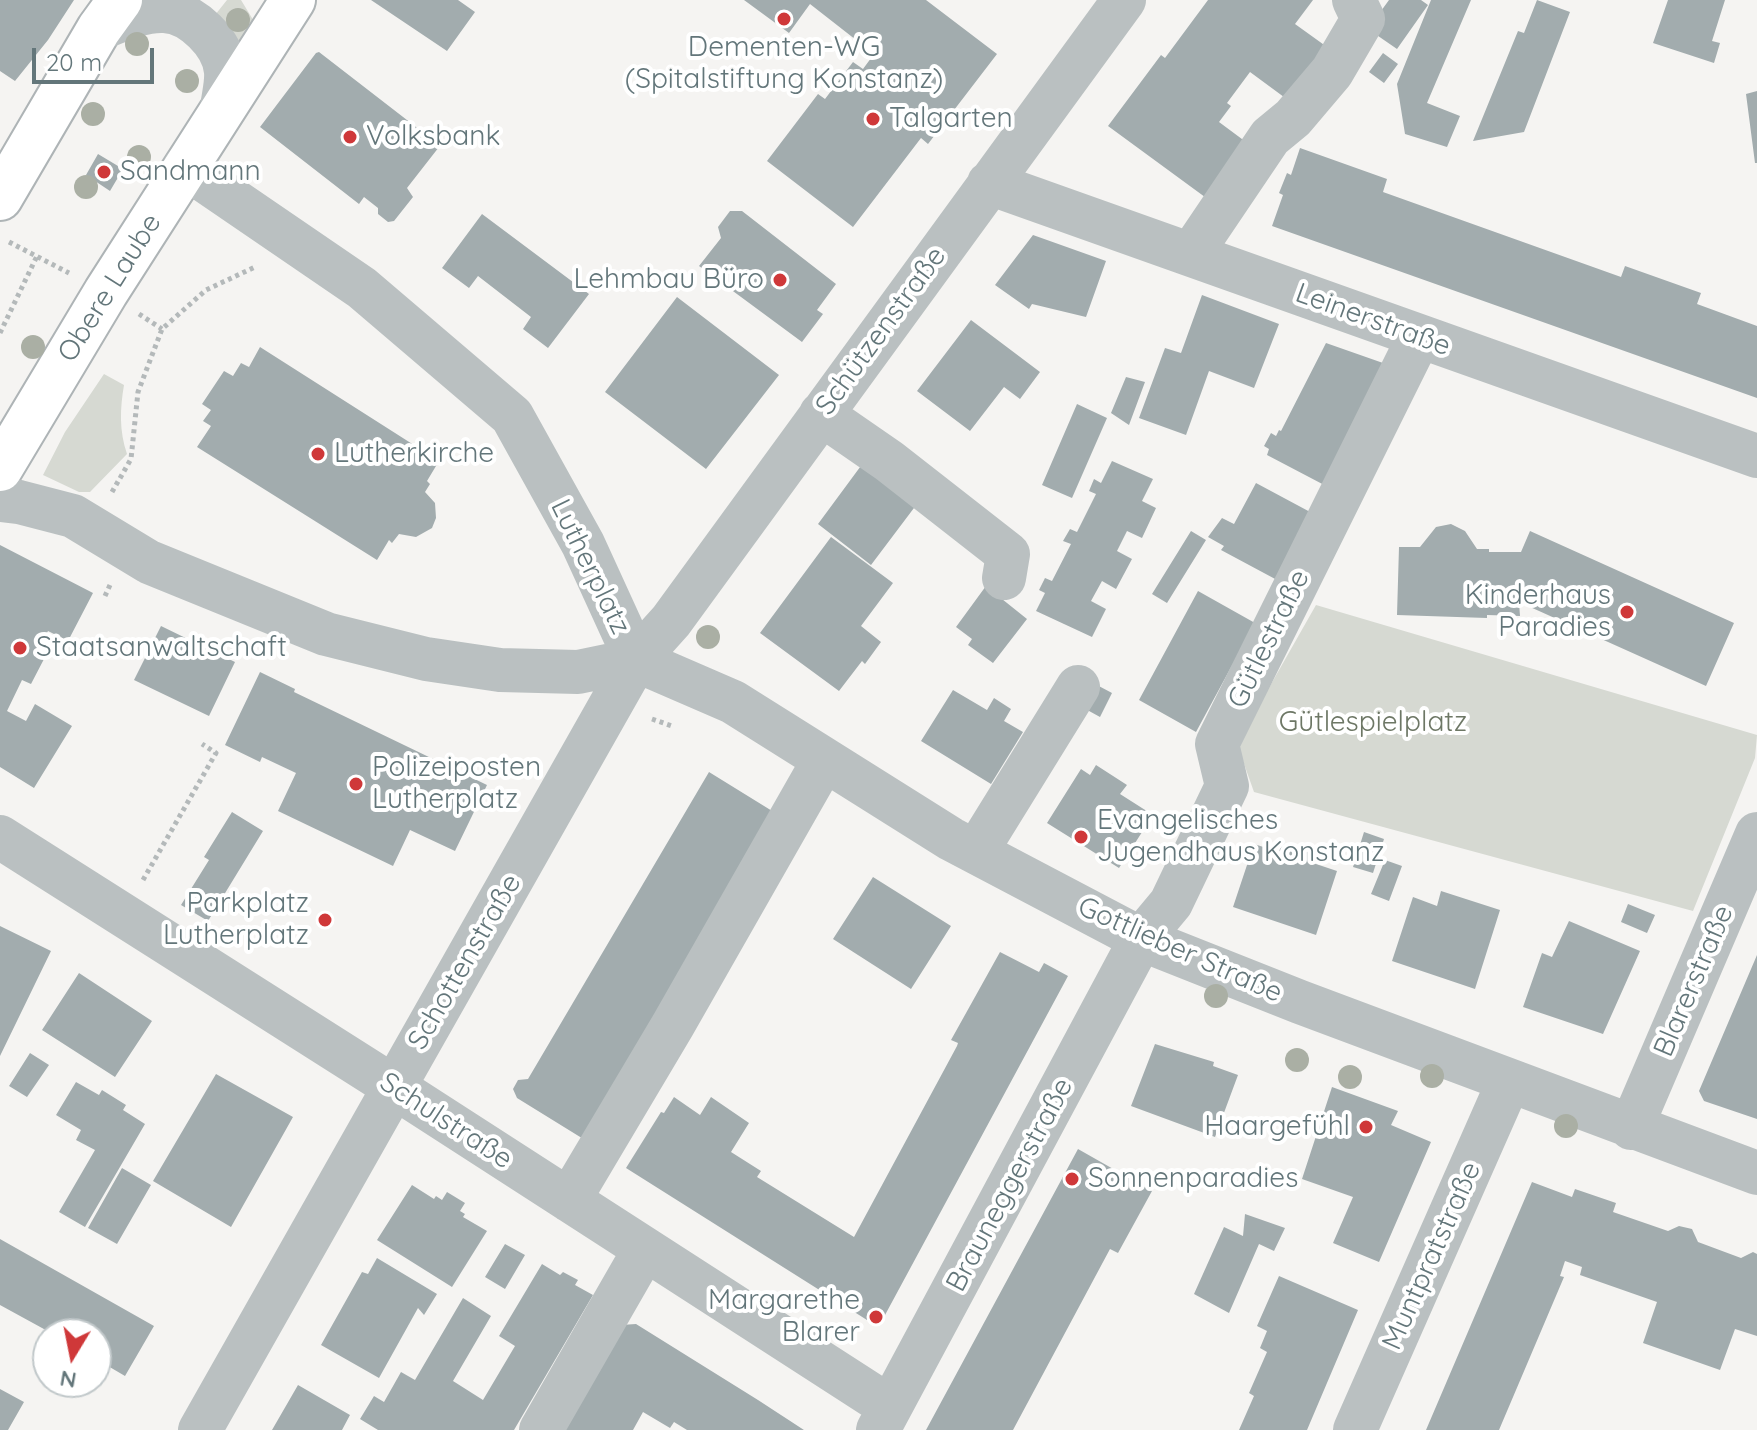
<!DOCTYPE html>
<meta charset="utf-8">
<style>
body{margin:0}
#map{position:relative;width:1757px;height:1430px;overflow:hidden;background:#f5f4f2;font-family:Quicksand,sans-serif}
canvas{display:block}
.north{position:absolute;left:32px;top:1318px;width:80px;height:80px;box-sizing:border-box;background:#fff;border:2px solid #c1c8ca;border-radius:50%;rotate:190deg;font-size:22px;font-weight:700;line-height:32px;text-align:center;color:#63767a}
.north::after{content:'';display:block;margin:auto;width:28px;height:36px;background:#cf3839;clip-path:polygon(50% 0,100% 100%,50% 72%,0 100%)}
.scale{position:absolute;left:32px;top:48px;width:122px;height:36px;box-sizing:border-box;border:4px solid #63767a;border-top:0;padding-left:10px;font-size:24px;line-height:28px;white-space:nowrap;color:#63767a;-webkit-text-stroke:6px #fff;paint-order:stroke}
</style>
<div id="map">
<canvas width="1757" height="1430"></canvas>
<div class="north">N</div>
<div class="scale">20 m</div>
</div>
<script>
const ctx = document.querySelector('canvas').getContext('2d');
ctx.lineJoin = 'round';
function fillPath(path, color) { ctx.fillStyle = color; ctx.fill(path, 'evenodd'); }
function trace(path, color, width, dash) { ctx.strokeStyle = color; ctx.lineWidth = width; ctx.lineCap = dash ? 'butt' : 'round'; ctx.setLineDash(dash || []); ctx.stroke(path); }
function write(font, color, halo, rows, align = 'center') {
  ctx.font = font + ' Quicksand,sans-serif'; ctx.lineWidth = 8; ctx.setLineDash([]); ctx.textBaseline = 'middle'; ctx.strokeStyle = halo; ctx.fillStyle = color; for (const [text, x, y, turn = 0] of rows) {
    ctx.save(); ctx.translate(x, y); ctx.rotate((+turn || 0) * Math.PI / 180); ctx.textAlign = isNaN(turn) ? turn : align; if (halo) ctx.strokeText(text, 0, 0); ctx.fillText(text, 0, 0); ctx.restore();
  }
}
fillPath(new Path2D(`
 M227,0H241L255,23L238,47L215,15Z
 M104,374L124,385C120,409 119,430 127,454L90,492H79L43,475L65,432Z
 M1316,605L1757,735L1755,758L1693,911L1254,792L1237,744Z`), '#d6d9d2');
fillPath(new Path2D(`
 M0,0H74L48,40L15,81L0,71Z
 M371,0H458L475,12L447,51Z
 M744,0H926L997,54L928,144L921,138L853,227L767,161L818,94L825,99L853,62L863,69L874,54L810,4L789,33Z
 M1208,0H1313L1295,24L1327,47L1288,100L1250,72L1227,103L1231,106L1219,122L1250,145L1209,200L1108,126L1161,55L1165,58Z
 M1389,0H1421L1428,5L1397,49L1368,29Z
 M1431,0H1471L1427,103L1460,116L1447,147L1405,134L1397,84Z
 M1537,0L1570,12L1524,132L1473,141L1518,31L1524,33Z
 M1668,0H1725L1712,41L1720,43L1714,63L1653,43Z
 M319,52L438,144L439,147L407,188L413,197L394,221L388,222L378,214V208L364,197L359,204L260,127L316,53Z
 M1383,53L1398,64L1384,83L1369,72Z
 M1757,91V163H1755L1746,94Z
 M1300,148L1387,179L1383,192L1621,277L1625,266L1701,293L1697,304L1757,326V398L1272,226L1283,195L1279,193L1287,173L1291,175Z
 M98,154L123,169L110,191L86,175Z
 M730,211H742L836,284L817,310L823,314L802,342L699,266L721,238L718,227Z
 M482,214L589,294L548,348L523,329L531,317L478,276L469,288L442,268Z
 M1033,235L1106,261L1086,317L1032,304L1029,309L995,285Z
 M1202,295L1279,324L1254,388L1209,371L1186,435L1139,418L1165,348L1181,353Z
 M677,297L779,375L706,469L605,392Z
 M971,320L1040,372L1020,399L1004,387L970,431L917,391Z
 M1326,343L1383,363L1328,487L1267,455L1269,449L1264,446L1271,433L1276,436L1279,430L1281,431Z
 M260,347L439,461L427,481L430,484L425,492L435,503L436,518L432,528L416,537L399,534L392,543L389,540L377,560L197,447L211,426L203,421L211,410L202,404L224,371L233,376L241,363L249,367Z
 M1126,377L1145,382L1129,425L1111,413Z
 M1077,404L1107,418L1072,498L1042,485Z
 M866,459L920,500L871,565L818,524Z
 M1112,461L1153,479L1142,501L1156,508L1142,538L1127,531L1117,551L1132,559L1116,589L1102,581L1091,601L1106,609L1092,637L1036,611L1045,593L1039,590L1045,578L1052,581L1071,544L1063,541L1070,529L1077,532L1096,494L1089,491L1094,479L1101,483Z
 M1256,483L1312,513L1277,580L1221,550L1224,546L1208,537L1222,518L1234,524Z
 M1451,524L1465,531L1477,549H1489V552H1521L1530,531L1734,623L1706,686L1519,602L1520,616L1487,615V618L1397,615L1399,547H1420L1436,527Z
 M1191,531L1206,540L1167,603L1152,594Z
 M831,537L893,583L861,626L881,642L865,664L862,661L839,691L760,633Z
 M0,545L93,593L68,641L48,631L36,655L44,659L31,684L22,680L7,711L26,721L35,704L72,726L34,788L0,767Z
 M994,575L1002,599L1027,619L993,663L968,645L972,639L956,627Z
 M1198,591L1255,623L1196,732L1139,700Z
 M161,626L235,662L209,716L134,680Z
 M260,672L295,689L294,692L487,785L455,851L410,830L393,866L278,811L296,773L262,757L260,762L225,745Z
 M1095,684L1112,693L1100,717L1080,706Z
 M953,690L987,710L994,698L1011,709L1004,721L1023,732L991,784L921,741Z
 M1096,765L1127,785L1120,794L1153,815L1119,868L1047,823L1081,769L1090,775Z
 M709,772L777,814L585,1140L517,1098L513,1089L518,1080L528,1079Z
 M232,812L263,831L208,921L181,905L209,860L204,857Z
 M1364,832L1384,839L1373,873L1353,867Z
 M1282,843L1316,854L1313,863L1337,871L1316,935L1233,907L1254,844L1279,852Z
 M1385,860L1402,866L1389,901L1371,894Z
 M873,877L951,926L911,989L833,939Z
 M1441,891L1500,910L1475,989L1392,961L1413,897L1437,906Z
 M1628,904L1655,915L1647,933L1621,922Z
 M1569,921L1640,951L1603,1034L1523,1007L1542,953L1552,957Z
 M0,926L51,951L0,1056Z
 M1000,952L1039,972L1044,963L1068,976L885,1315L867,1320L626,1168L661,1112L664,1113L674,1097L700,1115L711,1097L749,1123L731,1152L761,1171L757,1177L854,1237L957,1046L958,1043L951,1040Z
 M1757,955V1119L1704,1101L1699,1091Z
 M79,973L152,1021L115,1077L42,1030Z
 M1155,1044L1214,1062L1213,1066L1238,1075L1215,1137L1131,1106Z
 M30,1053L49,1065L27,1097L9,1086Z
 M216,1074L293,1117L231,1227L153,1181Z
 M76,1082L99,1095L102,1090L126,1105L123,1110L145,1124L85,1227L59,1212L95,1150L76,1140L81,1130L56,1115Z
 M1332,1087L1398,1111L1391,1125L1431,1142L1379,1262L1333,1243L1353,1197L1302,1179Z
 M1078,1149L1152,1191L1118,1253L1110,1249L1013,1430H926Z
 M122,1168L151,1185L117,1244L88,1228Z
 M1532,1182L1572,1197L1575,1189L1616,1203L1613,1212L1668,1231L1679,1226L1692,1229L1698,1242L1741,1258L1753,1252L1757,1254V1336L1735,1329L1720,1370L1643,1343L1657,1302L1580,1275L1582,1267L1565,1261L1560,1276L1564,1277L1499,1430H1426Z
 M412,1185L434,1199L436,1196L442,1200L447,1192L465,1203L460,1211L465,1214L463,1217L487,1231L452,1287L377,1240Z
 M1245,1214L1285,1228L1274,1251L1259,1244L1229,1313L1194,1294L1224,1227L1243,1236Z
 M0,1239L154,1326L125,1376L96,1359V1334H53L0,1305Z
 M505,1244L525,1255L505,1289L485,1277Z
 M377,1258L437,1294L424,1315L418,1308L379,1378L321,1345L362,1272L368,1274Z
 M542,1264L560,1275L563,1272L578,1280L575,1285L593,1295L514,1430H378L360,1419L374,1396L384,1402L401,1372L415,1380L463,1298L491,1316L453,1381L483,1400L515,1346L499,1336Z
 M1279,1276L1358,1310L1307,1430H1239L1254,1396L1249,1393L1267,1352L1260,1348L1267,1331L1257,1326Z
 M636,1324L758,1400L804,1430H687L674,1422L670,1428L643,1412L633,1430H560L621,1325Z
 M298,1385L350,1415L342,1430H272Z
 M0,1389L24,1402L8,1430H0Z`), '#a2acae');
const major = new Path2D(`
 M0,198L99,29L120,0
 M0,469L106,292L293,0`);
trace(major, '#aeb4b6', 48);
trace(new Path2D(`
 M9,242L69,273
 M139,314L162,329
 M0,333L37,256
 M112,492L131,459L138,392L162,329L206,290L255,267
 M105,596L110,585
 M652,719L672,726
 M143,880L216,753L202,744`), '#b4b9ba', 5, [4, 4]);
trace(new Path2D(`
 M99,29C120,21 141,10 164,11C192,12 224,44 226,72C227,84 223,97 222,109
 M185,167L362,288L512,416L583,544L636,660
 M989,183L1757,456
 M1191,254L1270,137L1293,118L1332,72L1363,19L1354,0
 M821,414L889,461L1008,554L1004,578
 M0,500L19,502L73,516L149,562L326,634L426,659L500,670L578,672L636,660
 M636,660L733,702L951,839L1141,939L1300,1002L1757,1173
 M0,837L394,1087L890,1407
 M976,852L1078,687
 M1631,1128L1757,834
 M569,1200L673,1025L824,760
 M200,1430L636,660L671,621L1124,0
 M541,1430L645,1249
 M878,1430L1141,939L1171,903L1227,786L1217,744L1419,337
 M1355,1430L1509,1081`), '#bac0c1', 44);
trace(major, '#fff', 44);
ctx.fillStyle = '#aaafa4';
for (const [x, y] of [
 [238,20],
 [137,44],
 [187,81],
 [93,114],
 [139,157],
 [86,187],
 [33,347],
 [708,637],
 [1216,996],
 [1297,1060],
 [1432,1076],
 [1350,1077],
 [1566,1126]
]) { ctx.beginPath(); ctx.arc(x, y, 12, 0, 2 * Math.PI); ctx.fill(); }
for (const [x, y, r, color] of [
 [784,19,8,"#cf3839"],
 [873,119,8,"#cf3839"],
 [350,137,8,"#cf3839"],
 [104,172,8,"#cf3839"],
 [780,280,8,"#cf3839"],
 [318,454,8,"#cf3839"],
 [1627,612,8,"#cf3839"],
 [20,648,8,"#cf3839"],
 [356,784,8,"#cf3839"],
 [1081,837,8,"#cf3839"],
 [325,920,8,"#cf3839"],
 [1366,1127,8,"#cf3839"],
 [1072,1179,8,"#cf3839"],
 [876,1317,8,"#cf3839"]
]) { const dot = new Path2D(); dot.arc(x, y, r, 0, 2 * Math.PI); ctx.fillStyle = color; ctx.fill(dot); trace(dot, '#fff', 3); }
write('28px', '#63767a', '#fff', [
 ["Dementen-WG",784,48,"center"],
 ["(Spitalstiftung Konstanz)",784,80,"center"],
 ["Talgarten",889,119],
 ["Volksbank",366,137],
 ["Sandmann",120,172],
 ["Lehmbau Büro",764,280,"right"],
 ["Lutherkirche",334,454],
 ["Kinderhaus",1611,596,"right"],
 ["Paradies",1611,628,"right"],
 ["Staatsanwaltschaft",36,648],
 ["Polizeiposten",372,768],
 ["Lutherplatz",372,800],
 ["Evangelisches",1097,821],
 ["Jugendhaus Konstanz",1097,853],
 ["Parkplatz",309,904,"right"],
 ["Lutherplatz",309,936,"right"],
 ["Haargefühl",1350,1127,"right"],
 ["Sonnenparadies",1088,1179],
 ["Margarethe",860,1301,"right"],
 ["Blarer",860,1333,"right"]
], 'left');
write('28px', '#63767a', '#fff', [
 ["Obere Laube",110,288,-58],
 ["Leinerstraße",1373,320,20],
 ["Schützenstraße",881,331,-54],
 ["Lutherplatz",590,567,64],
 ["Gütlestraße",1269,639,-64],
 ["Gottlieber Straße",1180,950,24],
 ["Schottenstraße",465,962,-60],
 ["Blarerstraße",1694,981,-67],
 ["Schulstraße",446,1121,33],
 ["Brauneggerstraße",1010,1185,-62],
 ["Muntpratstraße",1432,1256,-66]
]);
write('28px', '#6d7765', '#fff', [
 ["Gütlespielplatz",1373,723]
]);
</script>
